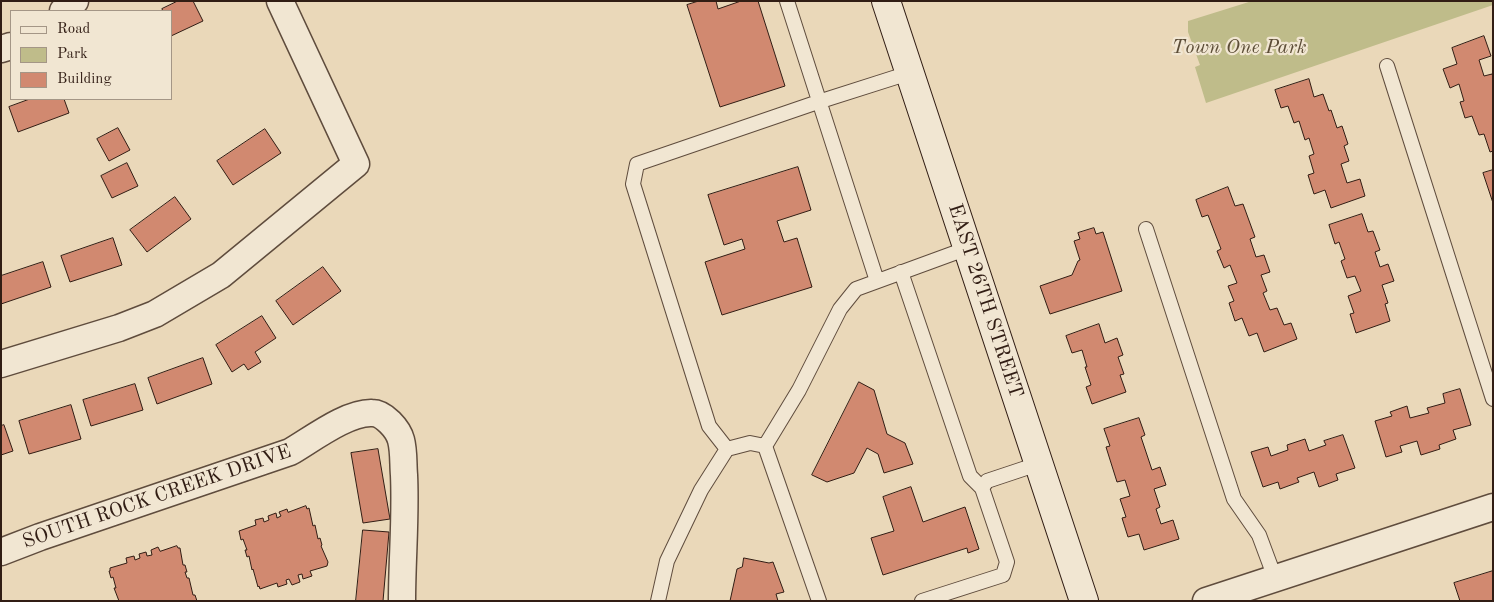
<!DOCTYPE html>
<style>
body{margin:0}
#map{position:relative;width:1494px;height:602px;overflow:hidden;background:#ead8b9;font-family:"Old Standard TT",serif}
canvas{display:block}
.frame{position:absolute;inset:0;border:2px solid #311d14;pointer-events:none}
.legend{position:absolute;left:10px;top:10px;width:162px;height:90px;box-sizing:border-box;background:#f1e6d2;border:1px solid #a49686;margin:0;padding:6px 9px;list-style:none;font-size:15px;color:#311d14}
.legend li{display:flex;align-items:center;gap:10px;height:25px}
.legend b{width:25px;border:1px solid #a49686}
</style>
<div id="map">
<canvas width="1494" height="602"></canvas>
<div class="frame"></div>
<ul class="legend">
<li><b style="height:6px;background:#f1e6d2"></b>Road</li>
<li><b style="height:14px;background:#bfbc8a"></b>Park</li>
<li><b style="height:14px;background:#d18970"></b>Building</li>
</ul>
</div>
<script>
const ctx = document.querySelector('canvas').getContext('2d');
ctx.lineJoin = 'round';
function fillPath(path, color) { ctx.fillStyle = color; ctx.fill(path, 'evenodd'); }
function trace(path, color, width, dash) { ctx.strokeStyle = color; ctx.lineWidth = width; ctx.lineCap = dash ? 'butt' : 'round'; ctx.setLineDash(dash || []); ctx.stroke(path); }
function write(font, color, halo, rows, align = 'center') {
  ctx.font = font + ' "Old Standard TT",serif'; ctx.lineWidth = 4.5; ctx.setLineDash([]); ctx.textBaseline = 'middle'; ctx.strokeStyle = halo; ctx.fillStyle = color; for (const [text, x, y, turn = 0] of rows) {
    ctx.save(); ctx.translate(x, y); ctx.rotate((+turn || 0) * Math.PI / 180); ctx.textAlign = isNaN(turn) ? turn : align; if (halo) ctx.strokeText(text, 0, 0); ctx.fillText(text, 0, 0); ctx.restore();
  }
}
fillPath(new Path2D(`
 M1252,1H1493V5L1206,103L1195,67L1200,65L1188,32V21Z`), '#bfbc8a');
const building = new Path2D(`
 M178,1H193L203,21L171,36V11H163L162,9Z
 M699,1H716L718,9L741,1H758L785,86L720,107L687,5Z
 M1484,36L1491,56L1479,60L1484,76L1492,74L1493,76V151L1490,152L1484,134L1479,135L1472,116L1465,118L1460,102L1464,101L1459,84L1450,88L1443,69L1457,64L1452,48Z
 M1309,79L1314,97L1323,94L1329,111L1331,110L1337,128L1342,126L1348,144L1344,146L1349,161L1341,164L1347,183L1360,179L1365,196L1331,208L1325,190L1314,194L1308,175L1314,173L1309,156L1314,154L1309,138L1305,140L1299,121L1294,123L1288,106L1281,108L1275,90Z
 M30,99H64L69,113L18,132L9,107Z
 M118,128L130,150L109,161L97,139Z
 M265,129L281,153L233,185L217,161Z
 M127,163L138,186L112,198L101,176Z
 M798,167L811,210L777,221L784,242L797,238L812,287L722,315L705,262L745,249L742,239L724,245L708,195Z
 M1493,170V203L1483,173Z
 M1228,187L1235,206L1243,204L1255,237L1250,239L1256,257L1264,255L1270,272L1261,275L1267,291L1263,293L1270,310L1277,308L1284,325L1291,323L1297,339L1264,352L1257,333L1249,336L1242,318L1235,321L1229,303L1234,301L1228,286L1237,283L1230,265L1224,268L1217,251L1221,249L1208,215L1202,217L1196,200Z
 M175,197L191,219L147,252L130,230Z
 M1362,214L1368,232L1373,231L1380,250L1375,252L1380,267L1388,264L1394,281L1382,285L1388,303L1385,304L1390,321L1356,333L1350,314L1354,313L1348,296L1361,291L1355,276L1347,278L1341,261L1345,259L1339,242L1335,244L1329,225Z
 M1094,228L1096,234L1103,232L1122,291L1050,314L1040,286L1072,275L1078,261L1080,260L1074,241L1080,239L1078,233Z
 M113,238L122,265L70,282L61,256Z
 M43,262L51,287L1,304V276Z
 M323,267L341,291L293,325L276,301Z
 M262,316L276,338L255,352L261,362L248,370L244,364L232,372L216,345Z
 M1099,324L1105,343L1117,338L1123,355L1118,357L1124,374L1120,375L1126,392L1092,404L1086,387L1091,385L1085,367H1087L1082,350L1072,353L1066,336Z
 M203,358L212,384L157,404L148,378Z
 M859,382L874,390L887,434L905,443L913,464L884,473L878,454L867,448L854,473L827,482L812,475Z
 M135,384L143,410L91,426L83,400Z
 M1460,389L1471,425L1453,430L1456,439L1439,445L1440,449L1421,455L1417,441L1400,446L1402,452L1386,457L1375,421L1392,416L1390,412L1407,406L1410,418L1429,413L1427,408L1445,403L1443,394Z
 M71,405L81,439L29,454L19,421Z
 M1139,418L1145,435L1141,437L1152,470L1160,467L1166,485L1154,489L1160,507L1156,509L1161,524L1173,520L1179,539L1144,550L1139,534L1128,537L1122,518L1126,517L1120,499L1130,496L1125,480L1117,482L1106,447L1110,446L1104,429Z
 M4,425L13,451L1,455V426Z
 M1343,435L1355,468L1336,474L1338,480L1319,487L1314,472L1297,478L1299,482L1280,489L1278,482L1263,487L1251,452L1268,447L1271,456L1288,450L1287,445L1305,439L1309,451L1326,445L1324,441Z
 M378,449L390,519L363,523L351,453Z
 M911,487L923,522L965,507L979,549L968,553L967,548L883,575L871,538L894,531L883,497Z
 M306,506L307,509L309,508L313,526L315,525L318,539L320,538L322,545L321,546L328,562L327,566L310,571L312,576L303,579L302,574L298,575L300,582L292,585L289,579L286,580L287,584L278,587L277,583L260,589L259,586L258,587L253,569L252,570L249,556L247,557L245,550H247L243,539L241,540L239,531L256,525L255,520L263,518L264,522L269,520L268,516L276,513L277,518L281,516L279,512L287,509L288,512Z
 M363,530L389,532L383,601H356Z
 M177,546L178,548H180L183,565H185L187,572H185L187,578H189L193,595H195L197,601H119L114,588H116L113,577L111,578L109,571H110V568L127,563L126,558L134,556L135,560L140,558L139,554L146,552L147,556L152,555L151,550L158,547L160,551Z
 M744,558L769,563L773,562L784,592L776,594L778,601H730L737,569L742,567Z
 M1493,571V601H1460L1454,583Z`);
fillPath(building, '#d18970');
trace(building, '#311d14', 1);
const service = new Path2D(`
 M787,1L877,281
 M1387,66L1493,399
 M1146,229L1234,499L1259,535L1275,578
 M901,272L970,476L982,488
 M765,446L799,390L840,309L856,289L968,248
 M727,449L709,426L633,184L637,164L818,102L909,73
 M658,601L667,561L701,490L727,449L750,443L765,446L819,601
 M922,601L1003,575L1007,562L982,488L987,481L1038,464`);
const minor = new Path2D(`
 M63,11L75,1
 M1,49L11,46
 M1,364L119,328L155,314L221,275L356,164L280,1
 M1,552L40,537L290,452C311,440 347,412 372,413C384,413 398,429 401,440C404,451 403,464 404,475C406,517 402,559 402,601
 M1206,601L1493,507`);
const secondary = new Path2D(`
 M886,1L1084,601`);
trace(service, '#5f4c3d', 16);
trace(minor, '#5f4c3d', 29);
trace(secondary, '#311d14', 30);
trace(service, '#f1e6d2', 14);
trace(minor, '#f1e6d2', 26);
trace(secondary, '#f1e6d2', 28);
write('italic 20px', '#5c4d37', '#f1e6d2', [
 ["Town One Park",1239,48]
]);
write('20px', '#311d14', '#f1e6d2', [
 ["EAST 26TH STREET",985,301,72],
 ["SOUTH ROCK CREEK DRIVE",157,497,-19]
]);
</script>
